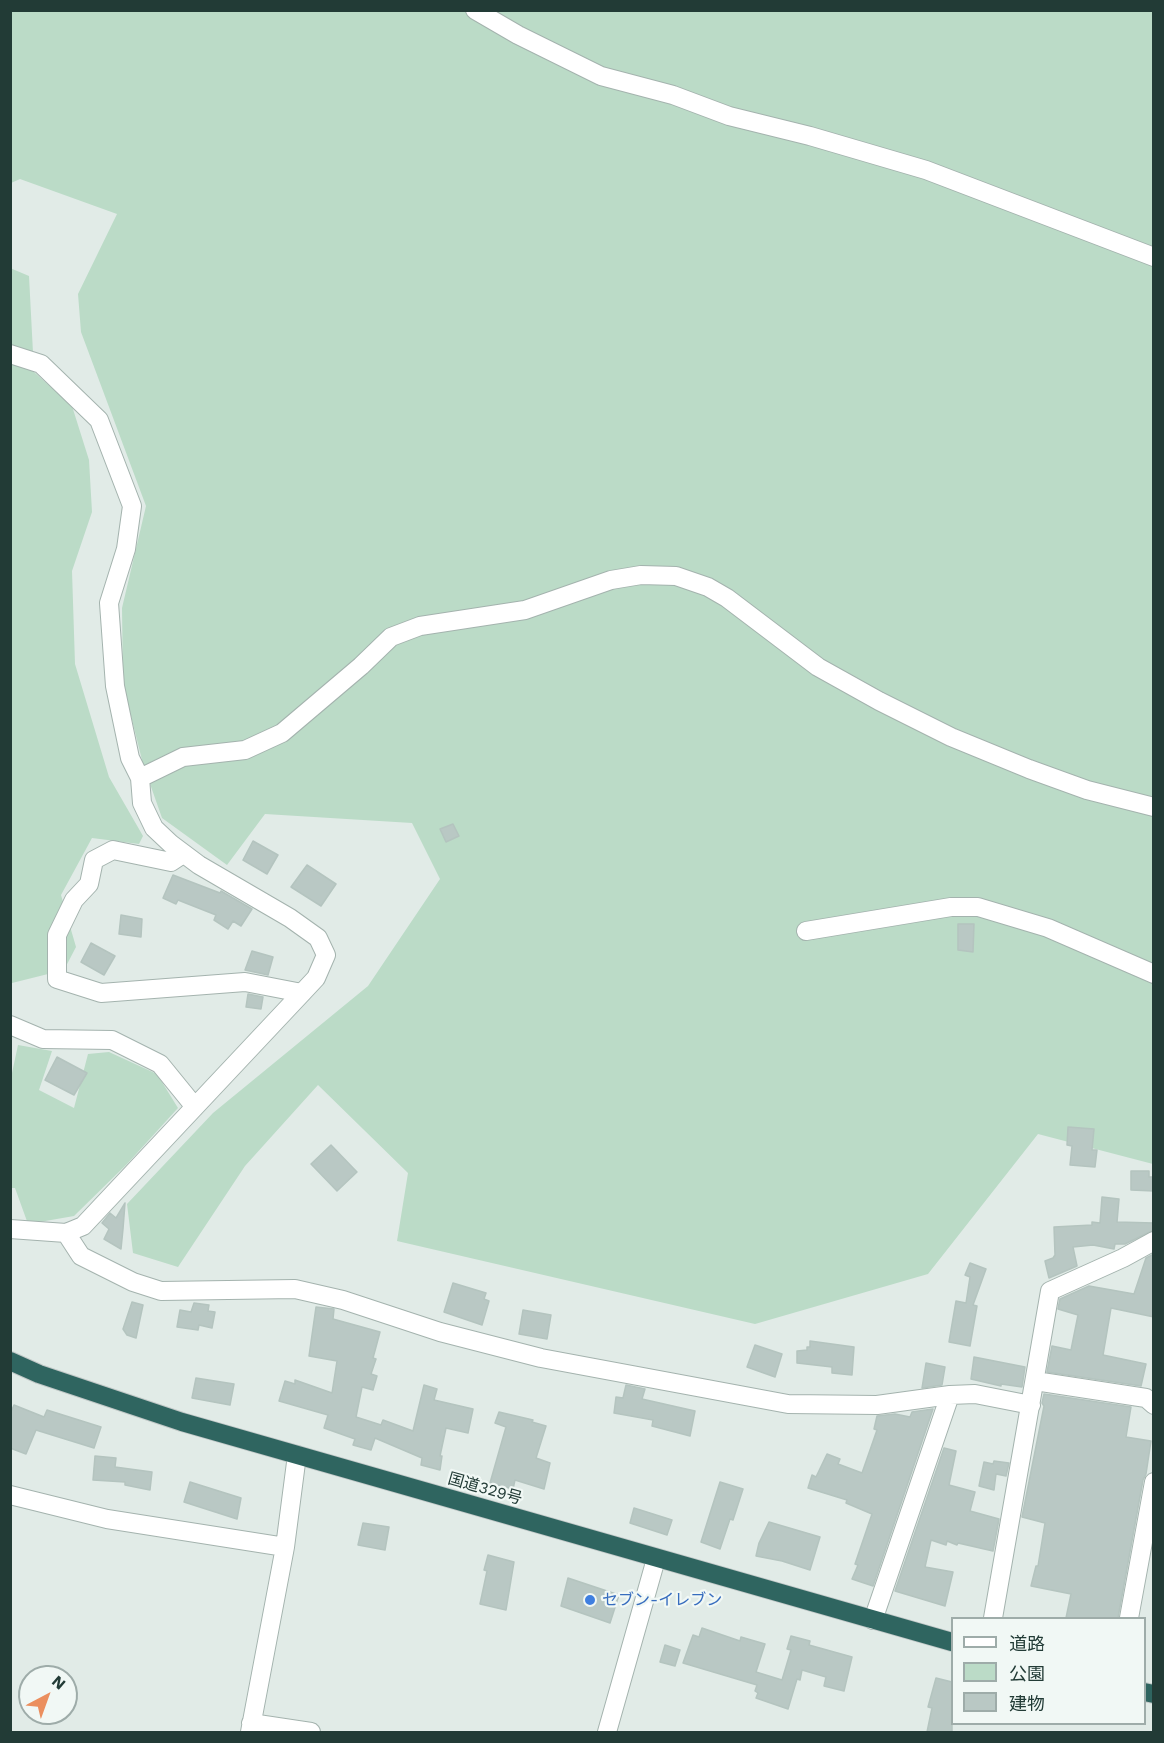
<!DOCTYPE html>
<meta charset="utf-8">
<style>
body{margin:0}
#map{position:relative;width:1164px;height:1743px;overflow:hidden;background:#e1ebe7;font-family:"Work Sans","Noto Sans JP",sans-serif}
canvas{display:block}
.frame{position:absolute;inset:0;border:12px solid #223b36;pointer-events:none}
.legend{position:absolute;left:951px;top:1617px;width:195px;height:108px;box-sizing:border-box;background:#f1f8f5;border:2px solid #9eaca9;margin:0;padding:8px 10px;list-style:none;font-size:18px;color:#223b36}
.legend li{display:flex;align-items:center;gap:12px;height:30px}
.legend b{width:30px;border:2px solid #9eaca9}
.north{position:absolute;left:18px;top:1665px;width:60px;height:60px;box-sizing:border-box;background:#f1f8f5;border:2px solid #9eaca9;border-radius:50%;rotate:41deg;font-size:16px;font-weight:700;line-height:24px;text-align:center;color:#223b36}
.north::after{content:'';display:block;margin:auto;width:21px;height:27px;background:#eb8f5e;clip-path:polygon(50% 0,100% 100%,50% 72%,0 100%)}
</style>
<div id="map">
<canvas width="1164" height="1743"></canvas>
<div class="frame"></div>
<ul class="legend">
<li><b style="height:8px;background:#fff"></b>道路</li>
<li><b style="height:16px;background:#bbdbc7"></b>公園</li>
<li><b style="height:16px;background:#b9c8c4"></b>建物</li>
</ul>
<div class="north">N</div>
</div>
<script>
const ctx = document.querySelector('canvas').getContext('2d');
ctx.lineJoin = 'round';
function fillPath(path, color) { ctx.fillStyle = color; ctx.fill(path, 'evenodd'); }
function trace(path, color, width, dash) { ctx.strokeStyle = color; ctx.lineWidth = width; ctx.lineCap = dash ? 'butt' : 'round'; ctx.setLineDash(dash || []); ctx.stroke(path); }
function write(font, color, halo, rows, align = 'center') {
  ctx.font = font + ' "Work Sans","Noto Sans JP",sans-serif'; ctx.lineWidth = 4.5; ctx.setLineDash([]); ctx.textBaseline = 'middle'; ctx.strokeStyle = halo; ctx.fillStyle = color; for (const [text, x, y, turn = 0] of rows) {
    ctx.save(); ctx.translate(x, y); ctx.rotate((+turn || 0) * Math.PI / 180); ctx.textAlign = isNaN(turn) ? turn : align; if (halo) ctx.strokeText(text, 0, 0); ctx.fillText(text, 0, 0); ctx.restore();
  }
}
fillPath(new Path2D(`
 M11,11H1153V1164L1038,1134L928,1274L755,1324L397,1241L408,1173L318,1085L245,1166L178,1267L133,1253L127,1204L213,1113L368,986L440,879L412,823L265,814L227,865L162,818L143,764L123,684L122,608L146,506L81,332L78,294L117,214L20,179L11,183Z
 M10,268L29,276L34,372L72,406L89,460L92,512L72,571L75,664L109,777L143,836L139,844L92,838L61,895L76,947L64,970L12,983L10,980Z
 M18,1045L52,1051L39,1090L74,1108L88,1054L109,1052L157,1074L178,1108L127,1164L74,1216L28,1224L15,1188H11L10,1074L12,1073Z`), '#bbdbc7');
const building = new Path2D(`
 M453,824L459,836L446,842L440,829Z
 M253,841L278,855L267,874L243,860Z
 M307,865L336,884L321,906L291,887Z
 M173,875L220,893L221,891L252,909L241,926L233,921L228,929L214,920L216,915L178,900L176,904L163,898Z
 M121,915L142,919L141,937L119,934Z
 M958,924H974L973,952L958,950Z
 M91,943L115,956L104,975L81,962Z
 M252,951L273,957L268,975L245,970Z
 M248,994L263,997L261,1009L246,1007Z
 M57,1057L87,1073L74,1095L45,1080Z
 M1068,1127L1094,1129L1092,1150H1097L1095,1167L1070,1165L1072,1146L1067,1145Z
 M331,1145L357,1172L337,1191L311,1164Z
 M1131,1171H1149V1177H1154V1191L1131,1190Z
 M1102,1197L1119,1199L1117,1222L1154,1223V1230L1125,1244H1115L1114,1249L1093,1245L1073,1247L1077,1266L1049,1278L1045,1261L1053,1258L1055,1255L1054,1227L1092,1225V1222L1100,1223Z
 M125,1203L123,1229L121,1249L104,1239L109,1229L102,1223L110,1213L116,1218Z
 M1154,1254V1317L1111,1308L1103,1355L1146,1364L1141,1386L1047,1372L1052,1346L1071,1350L1078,1315L1058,1309L1060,1299L1089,1286L1134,1294L1146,1258Z
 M970,1263L986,1269L973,1305L977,1306L970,1346L949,1342L956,1301L966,1303L970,1277L965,1275Z
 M453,1283L486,1293L484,1299L489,1301L482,1325L444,1312Z
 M132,1302L143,1305L136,1338L127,1335L123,1329Z
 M194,1303L209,1305L208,1311L215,1312L212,1328L199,1325L198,1330L177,1327L180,1310L191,1312Z
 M316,1307L334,1309L333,1319L380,1332L373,1358L376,1359L371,1374L377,1376L373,1390L362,1387L356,1417L381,1425L383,1420L413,1431L424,1385L437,1389L434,1400L473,1409L468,1433L446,1428L440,1456H442L440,1470L421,1465L422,1458L375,1438L371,1450L353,1445L355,1439L324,1428L328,1415L279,1401L285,1381L295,1384V1380L332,1393L337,1361L309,1356Z
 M523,1310L551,1315L547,1339L519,1334Z
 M810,1341L854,1347L852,1375L832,1373V1367L797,1363V1351L807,1350V1347H810Z
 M755,1345L782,1354L775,1377L747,1367Z
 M974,1357L1025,1367L1022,1387L1001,1384V1386L971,1379Z
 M926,1363L945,1367L942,1385L922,1388Z
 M196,1378L234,1384L230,1405L192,1398Z
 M626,1385L645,1389L642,1399L695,1411L690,1436L652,1426L653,1420L614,1413L616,1397L623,1398Z
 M1044,1394L1131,1407L1126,1437L1151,1441L1146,1474L1143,1480L1118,1618H1066L1071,1594L1031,1586L1036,1566H1038L1045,1523L1022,1517L1044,1406L1042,1403Z
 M14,1405L44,1417L47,1410L101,1427L94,1448L36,1430L26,1454L10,1448V1414Z
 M933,1409L873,1586L852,1579L858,1565L855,1564L872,1514L846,1503L847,1500L808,1488L812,1475L816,1477L827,1454L840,1459L838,1464L862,1473L877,1430L874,1429L877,1416L895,1414L910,1417L912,1412Z
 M499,1412L533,1420L532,1422L546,1426L536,1458L550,1463L544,1489L515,1480L513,1489L490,1483L506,1427L495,1423Z
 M944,1448L956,1451L949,1485L975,1492L970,1511L999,1519L993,1551L958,1543L957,1545L947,1541L946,1545L931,1540L925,1567L953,1572L945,1606L895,1591Z
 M95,1456L116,1458L115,1467L152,1472L150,1490L125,1485V1482L93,1480Z
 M994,1461L1009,1463L1006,1476L996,1474L994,1490L979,1486L984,1462L993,1464Z
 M190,1482L241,1498L237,1519L184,1502Z
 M720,1482L743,1489L733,1520L730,1519L720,1549L701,1542Z
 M634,1508L672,1520L667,1535L630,1523Z
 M769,1522L820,1537L810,1570L782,1561L756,1556L759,1543Z
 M363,1523L389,1527L385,1550L358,1545Z
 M488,1555L514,1562L506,1610L480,1604L487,1571L484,1570Z
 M568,1578L619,1595L610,1623L561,1606Z
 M702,1628L740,1641L741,1637L765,1644L756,1672L782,1680L791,1650L787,1649L791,1636L810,1641L809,1645L852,1657L844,1691L824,1686L826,1677L802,1670L800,1680L797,1679L788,1709L756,1698L758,1693L755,1691L757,1685L683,1663L693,1635L699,1637Z
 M665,1645L680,1650L675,1666L660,1662Z
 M936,1678L952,1682V1732H927L932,1708L928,1707Z`);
fillPath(building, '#b9c8c4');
trace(building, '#b4c4bf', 1.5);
const minor = new Path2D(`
 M475,10L518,35L601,76L673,95L729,116L810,136L926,170L1154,257
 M10,354L41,364L99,420L132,506L126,549L109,603L115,686L130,758L140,778L142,803L154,828L171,844L199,865L290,918L318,938L326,955L316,978L302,993L83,1226L66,1233L10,1229
 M140,778L183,757L245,750L282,733L361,666L391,637L420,626L525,610L611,580L641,575L676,576L708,587L727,598L818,667L879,701L951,737L1029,769L1087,790L1154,807
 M183,854L171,862L113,850L94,860L89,884L74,900L57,935V979L101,993L245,982L302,993
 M806,931L951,907H978L1048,928L1154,974
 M10,1025L43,1039L112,1040L160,1064L195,1107
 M66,1233L81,1256L133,1282L161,1291L295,1289L343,1300L440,1332L541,1358L788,1404L877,1405L950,1395L975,1394L1031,1405
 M1035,1381L1146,1398L1154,1405
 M10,1495L107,1519L285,1547
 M993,1618L1050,1291L1123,1258L1154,1241
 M1129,1618L1154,1482
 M873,1620L950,1395
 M251,1723L311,1732
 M250,1732L285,1547L297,1455
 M607,1732L656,1559`);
const highway = new Path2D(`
 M10,1361L39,1374L182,1422L952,1642
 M1144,1692L1154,1694`);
trace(minor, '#a4b3ae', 20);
trace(highway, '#c1c8c7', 20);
trace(minor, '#fff', 18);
trace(highway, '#2f6560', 18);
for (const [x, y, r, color] of [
 [590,1600,6,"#3f7fe0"]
]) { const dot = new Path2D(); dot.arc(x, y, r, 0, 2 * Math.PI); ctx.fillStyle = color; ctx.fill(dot); trace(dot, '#f1f8f5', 2); }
write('16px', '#223b36', '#f1f8f5', [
 ["国道329号",485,1489,16]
]);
write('16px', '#366cbe', '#f1f8f5', [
 ["セブン-イレブン",602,1600]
], 'left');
</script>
